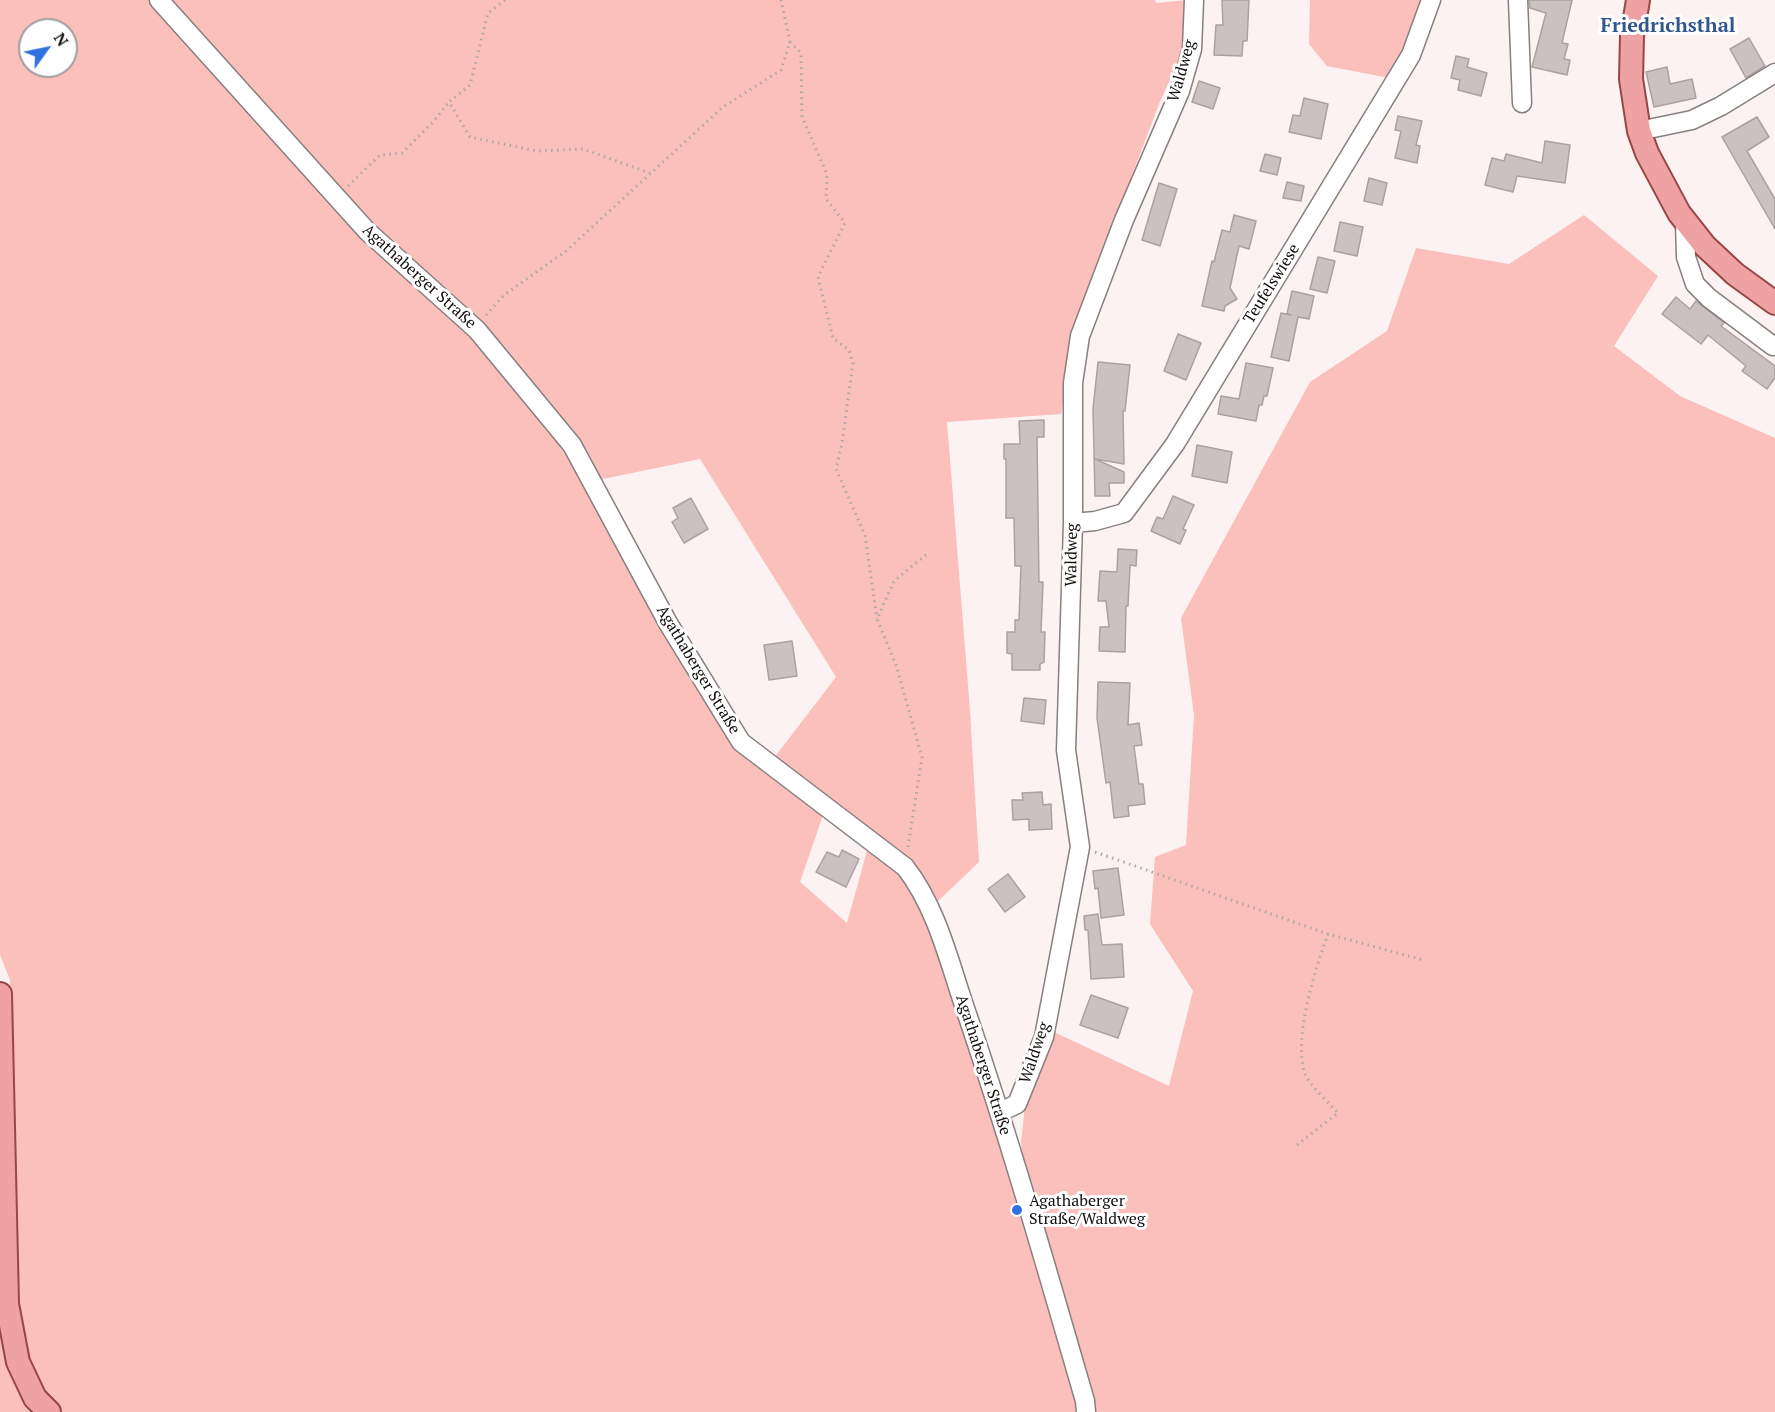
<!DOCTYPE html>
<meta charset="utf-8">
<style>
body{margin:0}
#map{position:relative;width:1775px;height:1412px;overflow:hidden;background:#fcf2f1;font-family:"PT Serif",serif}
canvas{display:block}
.north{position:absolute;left:18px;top:18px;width:60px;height:60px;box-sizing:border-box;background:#fff;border:2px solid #a09e9e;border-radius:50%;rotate:57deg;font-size:16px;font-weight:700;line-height:24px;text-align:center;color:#110d0d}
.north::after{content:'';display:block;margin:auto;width:21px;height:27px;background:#3071df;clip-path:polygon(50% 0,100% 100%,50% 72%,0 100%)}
</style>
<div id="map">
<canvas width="1775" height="1412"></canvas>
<div class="north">N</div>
</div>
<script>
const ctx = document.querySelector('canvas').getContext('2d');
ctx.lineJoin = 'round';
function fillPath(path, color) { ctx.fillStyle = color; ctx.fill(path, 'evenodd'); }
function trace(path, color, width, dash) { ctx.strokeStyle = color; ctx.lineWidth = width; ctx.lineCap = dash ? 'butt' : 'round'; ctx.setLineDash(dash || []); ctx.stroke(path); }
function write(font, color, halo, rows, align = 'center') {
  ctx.font = font + ' "PT Serif",serif'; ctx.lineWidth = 6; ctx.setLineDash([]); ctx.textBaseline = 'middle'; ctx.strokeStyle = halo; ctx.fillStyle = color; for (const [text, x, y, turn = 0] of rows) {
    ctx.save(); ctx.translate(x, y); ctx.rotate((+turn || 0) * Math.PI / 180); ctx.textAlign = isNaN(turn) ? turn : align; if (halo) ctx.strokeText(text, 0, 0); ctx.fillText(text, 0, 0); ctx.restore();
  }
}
fillPath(new Path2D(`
 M0,0H1155L1156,3L1187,0L1184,48L1159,104L1078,317L1061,414L947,422L970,711L979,862L935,904L908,858L774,758L836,677L700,459L598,480L541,418L585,484L735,747L823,815L800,882L847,923L868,847L898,870L928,919L1000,1142L1077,1401L1079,1412H61L44,1393L27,1357L16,1299L10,980L0,955ZM30,30H66V66H30Z
 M1310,0H1424L1406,50L1389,78L1327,66L1309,44Z
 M1584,215L1658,276L1614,346L1680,396L1775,438V1412H1093L1024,1168L1021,1142L1025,1106L1054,1032L1169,1086L1193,991L1150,924L1155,857L1186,845L1194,715L1181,618L1310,382L1387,331L1416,248L1509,264Z
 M0,1309L37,1412H0Z`), '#fbbfbc');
const building = new Path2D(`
 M1222,0H1249L1247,41H1243L1242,56L1214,55L1216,25H1223Z
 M1529,0H1572L1562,43L1568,44L1564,59L1570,60L1567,75L1532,67L1546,13L1530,8Z
 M1749,38L1765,66L1746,78L1730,49Z
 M1456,56L1469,59L1467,67L1487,73L1481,96L1458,90L1460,80L1451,78Z
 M1667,67L1670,84L1692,79L1696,98L1654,107L1646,72Z
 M1199,81L1220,88L1213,109L1192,102Z
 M1304,98L1328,104L1321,139L1289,132L1293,115L1300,116Z
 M1398,116L1422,121L1416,145L1420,146L1417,163L1395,158L1401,131L1395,130Z
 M1757,117L1769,137L1747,151L1775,199V229L1722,137Z
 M1545,141L1570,145L1565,183L1517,176L1513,192L1485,185L1492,158L1504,161L1506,154L1542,163Z
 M1265,154L1281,158L1277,175L1260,171Z
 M1369,178L1387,183L1382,205L1364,201Z
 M1287,182L1304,186L1301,201L1283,198Z
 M1159,183L1177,189L1160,246L1142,240Z
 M1234,215L1256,221L1249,249L1239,246L1230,288L1237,299L1225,306L1224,311L1202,306L1212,261L1214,262L1222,230L1230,232Z
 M1340,222L1363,227L1357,256L1334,251Z
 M1318,257L1335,261L1327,293L1310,289Z
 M1292,291L1314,296L1309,319L1298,317L1289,361L1271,357L1281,313L1291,315L1287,314Z
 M1676,297L1690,309L1696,301L1724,323L1721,326L1775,366V378L1767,389L1742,371L1746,366L1708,335L1701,344L1662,314Z
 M1178,334L1201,343L1186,380L1164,371Z
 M1098,362L1130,365L1125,411H1123L1124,464L1095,459L1124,472V483H1109L1110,496H1095L1093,409Z
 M1246,363L1273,368L1267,396H1264L1262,405H1259L1256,421L1218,414L1221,396L1239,399Z
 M1044,420V437H1037L1039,582H1043L1041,632H1045L1044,662L1040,664V670H1012V654L1007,653V632H1015V620H1019L1021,566H1015L1014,518H1006V459H1004V444H1020L1019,421Z
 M1197,445L1232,452L1227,483L1192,476Z
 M1173,496L1194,505L1183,529L1186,530L1180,544L1151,531L1157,517L1163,519Z
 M691,498L708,529L684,543L672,522L678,518L673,508Z
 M1118,549L1137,550L1136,566L1130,565L1128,606H1126L1125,652L1099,651L1100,627H1109L1106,601H1098L1100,571L1117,572Z
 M792,641L797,676L769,680L764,645Z
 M1098,682L1130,683L1128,725L1139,723L1142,745L1134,746L1139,784H1143L1145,804L1128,806L1129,816L1114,818L1110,782L1106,783L1097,718Z
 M1024,698L1046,700L1044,724L1021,721Z
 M1042,792L1043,805L1051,804L1052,829L1029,830V819L1013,820L1012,800H1023L1022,793Z
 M842,850L859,859L846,887L816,872L827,852L839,857Z
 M1118,868L1124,915L1101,918L1098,888L1095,889L1093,871Z
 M1008,874L1025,897L1005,912L988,889Z
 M1098,914L1102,945L1122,944L1124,977L1091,979L1088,930H1085L1084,916Z
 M1091,995L1128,1008L1118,1038L1080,1025Z`);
fillPath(building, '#cbc1c1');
trace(building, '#aba1a1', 1.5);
const minor = new Path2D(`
 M159,0L367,231L477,330L572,445L668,623L741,742L905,867C938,909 950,966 968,1017C1011,1144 1048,1273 1085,1401L1086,1412
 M1518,0L1522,103
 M1639,131L1692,120L1721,106L1775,73
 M1685,221L1686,257L1695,284L1709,298L1773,346
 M1073,523L1095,521L1124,513L1175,444L1411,55L1431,0
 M1000,1112L1017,1104L1044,1037L1080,847L1066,750L1073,523V383L1080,336L1124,220L1180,91L1192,49L1194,0`);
const major = new Path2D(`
 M1638,0L1632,36L1631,79L1639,131L1647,153L1679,213L1705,246L1735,274L1775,303
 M0,994L7,1304L18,1362L35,1398L49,1412`);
trace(minor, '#887f7f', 21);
trace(major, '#994646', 26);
trace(new Path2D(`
 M505,0L488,13L470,85L449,102L470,137L537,151L583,149L650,173
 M790,42L801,53L802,117L827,174L826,199L845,223L818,277L833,338L849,350L853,363L842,443L836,469L865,535L877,619
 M348,186L380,155L402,153L433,122L449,102
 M486,315L504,295L566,251L723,107L781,70L790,42L781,0
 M908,847L922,757L896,665L877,619L894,581L927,554
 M1095,852L1328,934L1423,960
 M1297,1145L1338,1113C1329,1103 1309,1085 1305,1074C1293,1037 1315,970 1328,934`), '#b0a7a7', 3, [1.5, 4.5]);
trace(minor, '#fff', 18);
trace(major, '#eea2a3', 22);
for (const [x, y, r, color] of [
 [1017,1210,6,"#3071df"]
]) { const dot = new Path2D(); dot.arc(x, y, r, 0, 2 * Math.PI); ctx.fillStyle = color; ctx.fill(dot); trace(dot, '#fff', 2); }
write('16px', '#110d0d', '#fff', [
 ["Waldweg",1182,71,-74],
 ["Agathaberger Straße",419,277,42],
 ["Teufelswiese",1272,284,-58],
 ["Waldweg",1072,555,-89],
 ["Agathaberger Straße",698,670,59],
 ["Waldweg",1035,1053,-71],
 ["Agathaberger Straße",983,1065,72]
]);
write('16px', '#110d0d', '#fff', [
 ["Agathaberger",1029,1201],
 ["Straße/Waldweg",1029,1219]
], 'left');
write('bold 20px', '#33558d', '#fff', [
 ["Friedrichsthal",1668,26]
]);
</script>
